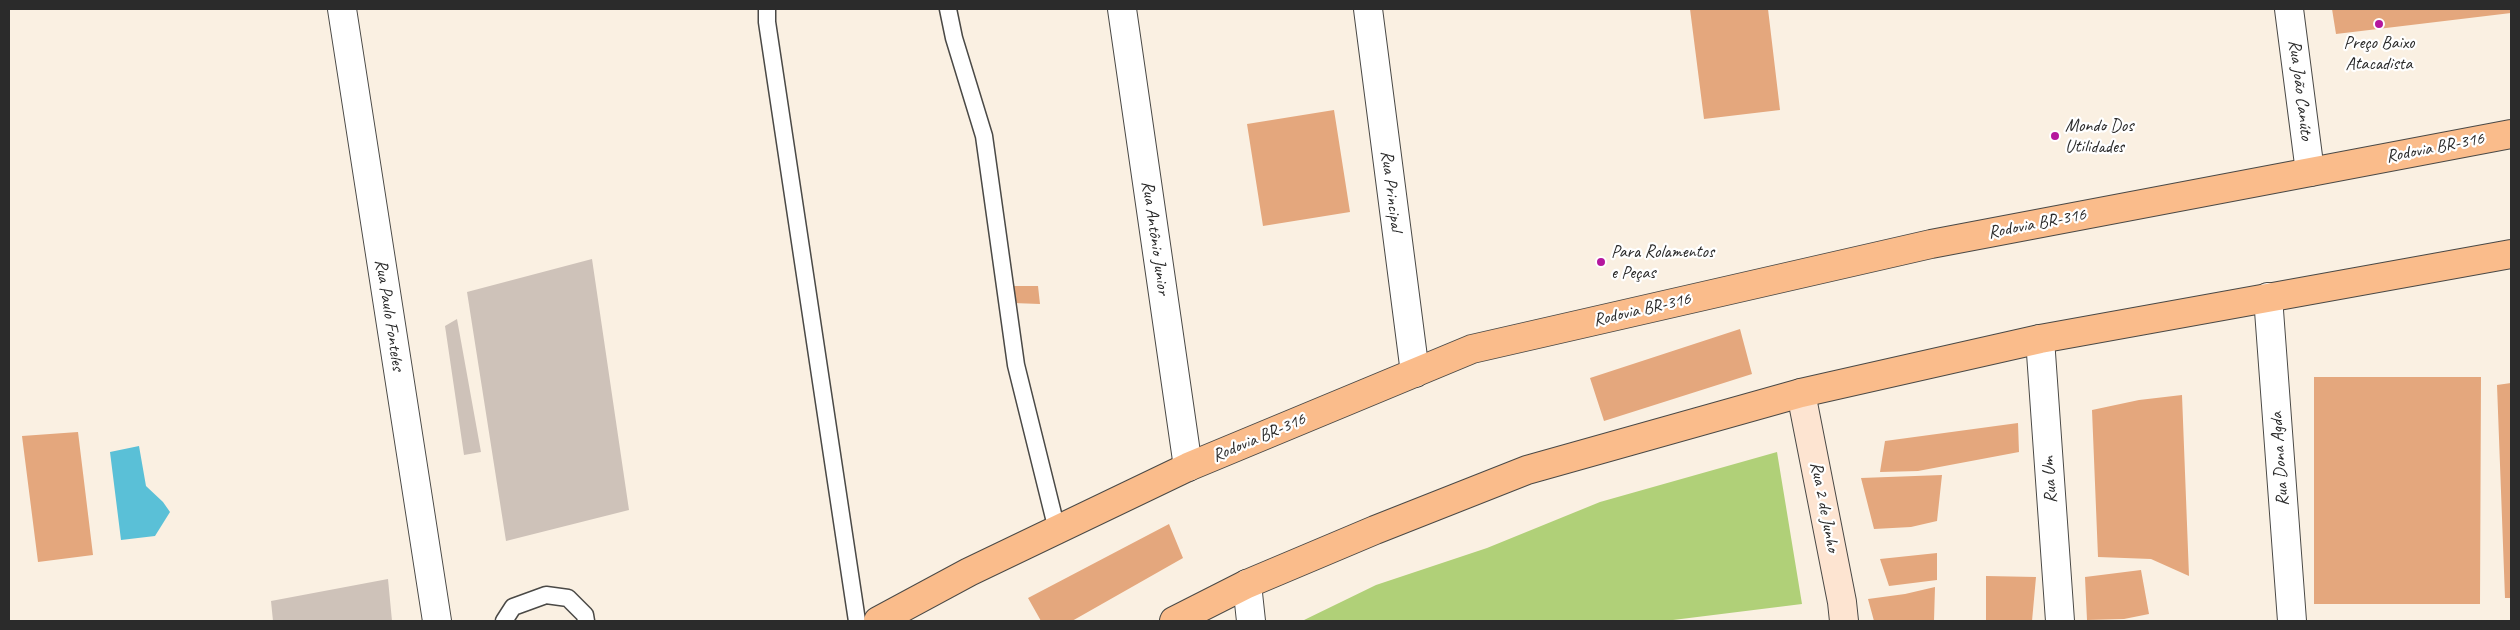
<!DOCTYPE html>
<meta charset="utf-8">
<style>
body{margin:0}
#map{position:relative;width:2520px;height:630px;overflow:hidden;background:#faf0e2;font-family:Caveat,sans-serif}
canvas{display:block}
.frame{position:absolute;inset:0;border:10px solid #2b2b2b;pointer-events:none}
</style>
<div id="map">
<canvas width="2520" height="630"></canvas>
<div class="frame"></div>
</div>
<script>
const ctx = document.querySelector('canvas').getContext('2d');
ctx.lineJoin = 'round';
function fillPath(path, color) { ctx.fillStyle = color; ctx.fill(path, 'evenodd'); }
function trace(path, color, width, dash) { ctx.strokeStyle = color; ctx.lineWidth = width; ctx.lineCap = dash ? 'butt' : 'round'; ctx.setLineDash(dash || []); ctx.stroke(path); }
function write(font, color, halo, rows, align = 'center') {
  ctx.font = font + ' Caveat,sans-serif'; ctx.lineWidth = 4.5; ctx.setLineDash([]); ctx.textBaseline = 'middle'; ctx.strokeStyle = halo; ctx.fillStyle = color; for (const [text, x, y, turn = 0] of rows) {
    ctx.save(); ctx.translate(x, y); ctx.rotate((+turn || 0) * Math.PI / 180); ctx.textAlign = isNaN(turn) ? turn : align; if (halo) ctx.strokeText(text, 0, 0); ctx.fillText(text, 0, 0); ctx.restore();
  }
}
fillPath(new Path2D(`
 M592,259L629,510L506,541L467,292Z
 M457,319L481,452L464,455L445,326Z
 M388,579L392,621H273L271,601Z`), '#cec2b9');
fillPath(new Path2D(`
 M1777,452L1802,604L1665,621H1302L1376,585L1487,548L1600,502Z`), '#b0d078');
fillPath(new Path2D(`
 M139,446L146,486L163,502L170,512L155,536L121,540L110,452Z`), '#5ac0d7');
fillPath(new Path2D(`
 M1690,9H1768L1780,110L1704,119Z
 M2332,9H2511V13L2336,34Z
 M1334,110L1350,212L1263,226L1247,124Z
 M1011,286H1038L1040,304L1013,303Z
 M1740,329L1752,374L1604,421L1590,378Z
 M2314,377H2481L2480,604H2314Z
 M2511,383V598H2505L2497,385Z
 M2182,395L2189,576L2151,559L2098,557L2092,410L2139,400Z
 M2018,423L2019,452L1918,471L1880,472L1885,441Z
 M78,432L93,555L38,562L22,436Z
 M1942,475L1937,521L1911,527L1874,529L1861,478Z
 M1169,524L1183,558L1072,621H1041L1028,598Z
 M1937,553V580L1889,586L1880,559Z
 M2141,570L2149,614L2124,619L2087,620L2085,577Z
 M1986,576L2036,577L2032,621H1986Z
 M1935,587L1934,621H1874L1868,599L1905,594Z`), '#e4a77d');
const lane = new Path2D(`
 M767,9V22L857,621
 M948,9L954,38L984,136L1016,365L1057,530
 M504,621L513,607L546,595L568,598L585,615L586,621`);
const street = new Path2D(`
 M342,9L437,621
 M1122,9L1188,467
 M1368,9L1415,373
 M2289,9L2310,172
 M2268,297L2292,621
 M2040,339L2060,621
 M1247,584L1251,621`);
const secondary = new Path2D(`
 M1801,393L1842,602L1844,621`);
const highway = new Path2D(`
 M878,621L969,572L1188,467L1472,349L1931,244L2511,134
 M1174,621L1247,584L1375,530L1527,470L1801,393L2040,339L2511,254`);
trace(lane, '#4a4946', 19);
trace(street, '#4a4946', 30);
trace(secondary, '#4a4946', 30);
trace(highway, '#4a4946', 30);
trace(lane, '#fff', 16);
trace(street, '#fff', 28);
trace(secondary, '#fde4d1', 28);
trace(highway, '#fabc8b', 28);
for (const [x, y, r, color] of [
 [2379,24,5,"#b5179e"],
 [2055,136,5,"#b5179e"],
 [1601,262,5,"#b5179e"]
]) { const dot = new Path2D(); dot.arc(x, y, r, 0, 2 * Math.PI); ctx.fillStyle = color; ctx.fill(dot); trace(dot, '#fff', 2); }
write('18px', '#2b2b2b', '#fff', [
 ["Preço Baixo",2379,43,"center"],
 ["Atacadista",2379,64,"center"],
 ["Mondo Dos",2065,126],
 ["Utilidades",2065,147],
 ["Para Rolamentos",1611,252],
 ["e Peças",1611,273]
], 'left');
write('18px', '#2b2b2b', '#fff', [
 ["Rua João Canúto",2300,90,83],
 ["Rodovia BR-316",2435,148,-11],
 ["Rua Principal",1391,191,83],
 ["Rodovia BR-316",2037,224,-11],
 ["Rua Antônio Junior",1155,238,82],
 ["Rodovia BR-316",1642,310,-13],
 ["Rua Paulo Fonteles",389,315,81],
 ["Rodovia BR-316",1259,438,-23],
 ["Rua Dona Agda",2280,459,-94],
 ["Rua Um",2050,480,-94],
 ["Rua 2 de Junho",1824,507,79]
]);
</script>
